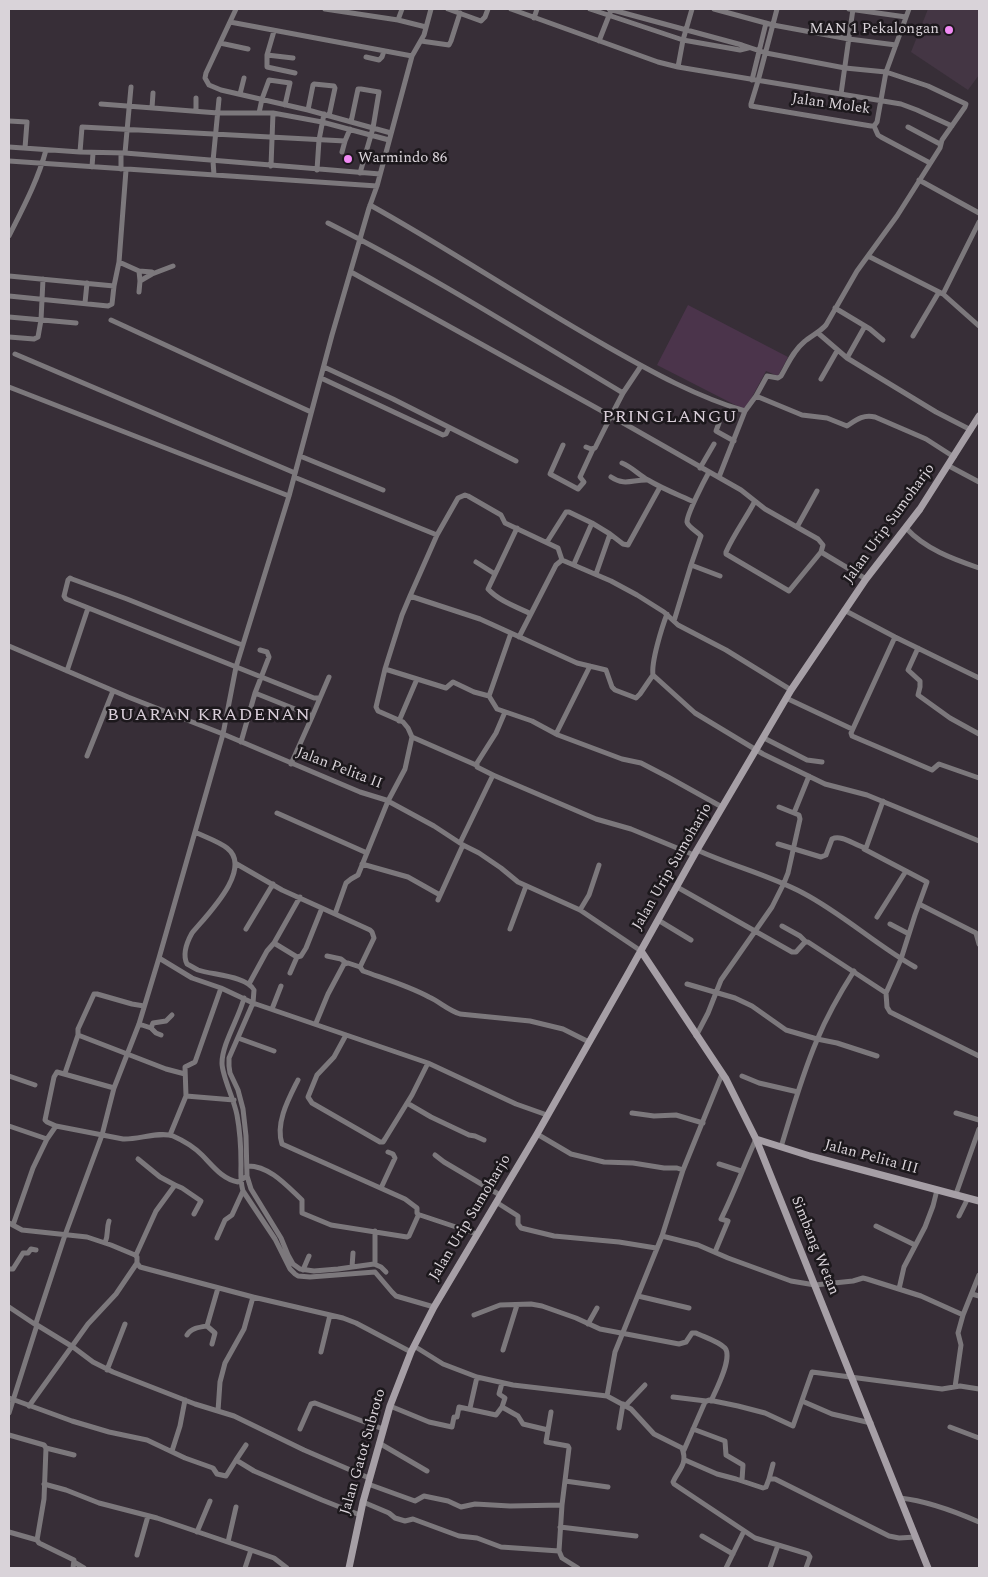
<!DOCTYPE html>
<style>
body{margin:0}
#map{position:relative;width:988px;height:1577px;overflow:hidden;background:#372e37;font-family:Spectral,serif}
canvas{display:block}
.frame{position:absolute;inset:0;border:10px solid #d9d3d9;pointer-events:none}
</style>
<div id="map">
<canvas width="988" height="1577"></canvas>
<div class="frame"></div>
</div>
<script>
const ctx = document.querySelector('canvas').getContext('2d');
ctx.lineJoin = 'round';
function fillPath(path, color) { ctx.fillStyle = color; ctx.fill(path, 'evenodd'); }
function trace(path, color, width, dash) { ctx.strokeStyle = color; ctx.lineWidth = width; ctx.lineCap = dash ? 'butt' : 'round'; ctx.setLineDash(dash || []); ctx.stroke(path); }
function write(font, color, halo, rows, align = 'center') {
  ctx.font = font + ' Spectral,serif'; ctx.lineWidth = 5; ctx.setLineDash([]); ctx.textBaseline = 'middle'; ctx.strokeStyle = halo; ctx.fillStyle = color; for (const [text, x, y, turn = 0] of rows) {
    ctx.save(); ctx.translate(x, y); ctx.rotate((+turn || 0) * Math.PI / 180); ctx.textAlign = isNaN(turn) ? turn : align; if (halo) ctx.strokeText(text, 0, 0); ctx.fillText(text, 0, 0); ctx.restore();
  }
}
fillPath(new Path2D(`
 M928,9H979V75L968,90L911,52Z`), '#443644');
fillPath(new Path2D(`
 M688,305L788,357L778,376L766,371L745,410L657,365Z`), '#4b344b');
trace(new Path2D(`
 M236,9L206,73L205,78L209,85L221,90L308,110L391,133
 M325,9L398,20L426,27
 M448,9L481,21L485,17L488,9
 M511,9L658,62L678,67L901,104L917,110L952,126
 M590,9L683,40L740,50L748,48
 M714,9L773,25L849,39L896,45
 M777,9L758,81L751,104V106L871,126H874L877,122L886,72L909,9
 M849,9L906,17
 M534,18L537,9
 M398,20L402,9
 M230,22L412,56
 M274,31L267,55V67L295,73
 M421,41L449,45L451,41L460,13
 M599,41L610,13
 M220,43L248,49
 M267,55L293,58
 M366,57L379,60L382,57L384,51
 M678,67L683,40L692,9
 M752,80L766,23
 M240,94L244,78
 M841,94L853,9
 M101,104L218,113H273L271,166
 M152,108L153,93
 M308,110L313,85L314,84L334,86L335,88L329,116
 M196,111V98
 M259,113L262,99L269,80L290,83L285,105
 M273,113L322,122L389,140
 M9,121L27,122L25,148
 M351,122L358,89H361L379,92L373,128L360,173
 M874,126L878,135L881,137L930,163
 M908,127L940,144
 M9,147L80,152L125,153L380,174
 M80,152L82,127L345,141
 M342,152L345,141L350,129
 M125,153L131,87
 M9,161L377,186
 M92,167L93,153
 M121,169V153
 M317,170L319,140L324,114
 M214,175L213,161L219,99
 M919,180L979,213
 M370,205C451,250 528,302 608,347C652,372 697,397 745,411L756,396L767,376L778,378L781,376C788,364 793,351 804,342C811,336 820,332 826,325L857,271L897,216L940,148L942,140L965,107L966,104L928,86L886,72L845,68L766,53L742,45L609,9
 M328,223C429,274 526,335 623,393
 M9,236C23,208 38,180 46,150
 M868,256L943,294L979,326
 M119,262L139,271L152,272V274L140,281
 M139,271L140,281L139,292
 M351,272L611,416L595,448L591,449L586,447
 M152,274L173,266
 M9,276L114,286L119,262L126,170
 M943,294L979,222
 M9,296L108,306L112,304L114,286
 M85,303L87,283
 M835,308L870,329L883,340
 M9,317L76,323
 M111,320L311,412
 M818,333L847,358L936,412L971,430
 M913,336L939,292
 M9,337L34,339L38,337L41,320L43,279
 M15,354L295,473
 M847,358L865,326
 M641,366L623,393L611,416L741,490L765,509L818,539L823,545L821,552L866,579
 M324,367L393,399L516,461
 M321,378L443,435L446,434L449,428
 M821,379L837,351
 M9,387L289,496
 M756,396L802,415L827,418L847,426C856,420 863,414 875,417L926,439L954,457
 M719,423L716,431L734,441
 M563,445L550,474L578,489L584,482L580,477L593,449
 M300,456L383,490
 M622,463C632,467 639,475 648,480C663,489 679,495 694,502
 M949,466L979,482
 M700,468L714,444
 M294,477L437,535L458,498L465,495L468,496L501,515L505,523L558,548L562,560L611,581L637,595L664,612L678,625L726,650L791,690
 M611,477C624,486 632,480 646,480
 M719,477L745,411
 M755,501C746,518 734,534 726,552V554L789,591L821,552
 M797,527L817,491
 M517,528L488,589C499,601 517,607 531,614
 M906,528C925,549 953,559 979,568
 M547,542L566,512H569L592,523
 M476,562L495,574
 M574,564L592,523L610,534L623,544L628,545L660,487
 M691,565L720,576
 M596,574L610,534
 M410,596L437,535
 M844,610L895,637L979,678
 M674,621L691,565L701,536C698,532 688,527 687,522C687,514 704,481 709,472
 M511,633L489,696L497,709L532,721L558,735L622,759L641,763L668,777L722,807
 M519,637L556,565L562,560
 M895,637L851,733L852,736L932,770L939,764L979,778
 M242,645L127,599L72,579L70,578L68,580L64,596L66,599L314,698H320L329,677
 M9,646L128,697L223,734L360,792L386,800L434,826L463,845L479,853L501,868L518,882L580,910L641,951
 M918,648L908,670L920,681V687L918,695L950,718L979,734
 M385,669L446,688L453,682L474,692L489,696
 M67,671L88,608
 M653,675C651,662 662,627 667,614
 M255,693L269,657L267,652L260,650
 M786,698L852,729
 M312,717L320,698
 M399,721L417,679
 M556,734L590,666
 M412,737L476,765
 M764,738L807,760L822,762
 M241,742L255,693L310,715L312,717L291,764
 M87,756L113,691
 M493,775L477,767V763L496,733L505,712
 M277,813L367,853
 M794,813L809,776
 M195,832C205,837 218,841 227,848C254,869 206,916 192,933C187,942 182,954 187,964C191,966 194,968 198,970C213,975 247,976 254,990L253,1003L229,1058V1066L230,1073L238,1090L243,1109L246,1136L247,1176L251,1189L281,1238L288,1255L293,1264L300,1269L314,1271L338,1269L374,1264L381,1267L386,1272
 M460,843L493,775L596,819L631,829L694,855
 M778,844L821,857L826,855L832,839C842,834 855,846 866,848L883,801
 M864,849L927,882L915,915L901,959L886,993L887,1007L890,1012L894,1014L979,1056
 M697,850C732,866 769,875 803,893C843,914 876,945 915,967
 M235,863L282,890L335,914
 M362,864L408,877L440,895
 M677,887L792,952H796L805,942H808L886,993
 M438,900L463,845
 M919,904L976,933L979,944
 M580,910L589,895L599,865
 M877,917L906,871
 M658,920L691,940
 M890,924L909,934
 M782,926L800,936L806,942
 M246,929L273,884
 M510,929L526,886
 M274,943L300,897
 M327,956L341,959L346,963
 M159,958L192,978L221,988L253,1003L428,1063L516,1104L547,1115
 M290,973L297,957
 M249,984L267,951L274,943L297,957L301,956L306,948L322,908
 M687,984L735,998L752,1006L786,1030L817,1039L837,1043L877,1056
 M272,1009L281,986
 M316,1023L328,994L344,964L348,963L360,967
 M139,1024L151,1028L156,1033L161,1035
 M151,1028L153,1023L166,1021L172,1015
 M78,1035L166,1069L185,1074
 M346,1035L334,1057L317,1075L308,1097L312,1103L380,1142H383L385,1139L412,1095L428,1063
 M696,1036L708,1013L721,980L772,907L784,883L788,873L800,819L799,815L779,807
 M238,1038L274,1051
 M589,1042L563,1029L530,1021L460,1014C448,1010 440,1002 429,997C409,986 385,979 363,971L360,967L374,938L372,932L370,930L335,914L346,883L351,879L358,875L388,801L405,769L412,737L408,728L403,722L378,711L376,707L385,669L402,615L410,596L480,619L577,663L606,670L612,687L615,690L636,698L640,694L653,675L695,713L763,754L825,784L867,795L979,841
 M65,1073L78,1035V1029L94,994H97L132,1004L144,1006
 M9,1076L35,1085
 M742,1076L759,1083L798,1092
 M298,1080C289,1098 275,1123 282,1144L405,1199L417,1208V1213L419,1215
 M186,1096L234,1100
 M407,1103L431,1117L469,1135L475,1136L484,1140
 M632,1113L654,1116L676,1115L703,1123
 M956,1113L979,1120
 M9,1126L47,1139
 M56,1126L47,1122L45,1120L54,1077L57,1072L114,1088
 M537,1134L571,1154L604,1162L633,1163L664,1168H677L683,1170
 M170,1135L186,1096L185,1067L195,1062L221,988
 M781,1147C792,1111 802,1075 817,1040C827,1016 840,993 854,971
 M435,1155L444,1162L500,1195
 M719,1164L741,1171
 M248,1166C270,1166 287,1186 302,1200V1213L331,1225L407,1237L409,1236L418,1216L420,1215L477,1234
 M175,1185L182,1188L201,1201L194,1214
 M381,1188L395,1158L393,1154L388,1152
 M243,1191L275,1239L290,1269L295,1274L298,1276L310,1277L375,1272L392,1292L396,1296L434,1307
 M956,1194L979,1129
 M496,1202L518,1216V1224L521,1228L554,1236L619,1242L656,1248
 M959,1216L968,1198
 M9,1223L22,1230L87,1237L111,1245L135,1255L137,1257V1263L140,1267L253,1297L343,1318L356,1323L411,1352
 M13,1225L33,1168L47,1139L56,1126L123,1139C137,1140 160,1131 173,1136C182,1140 195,1148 202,1155C213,1166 222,1179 238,1182L247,1176
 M876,1226L915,1245
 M375,1231V1264
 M662,1236L698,1245L728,1258L791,1281L815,1285L853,1281L863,1278L867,1279L921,1296L961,1314L963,1315L958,1333L961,1345L955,1387
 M217,1238L225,1220L232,1215L243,1191C240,1181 241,1174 241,1164C241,1148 240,1131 237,1115C234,1099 222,1076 222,1063C222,1044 239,1018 244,998
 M105,1243C109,1233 106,1230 109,1221
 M715,1252L728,1221L721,1219C734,1193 744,1165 756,1139
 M136,1255L156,1211L175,1185L160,1177L138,1159
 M352,1267L353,1253
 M9,1269H13L23,1253H28L31,1249L36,1250
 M303,1270L309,1256
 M899,1289L904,1267L925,1227L933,1206L937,1190
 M972,1294L979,1296
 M638,1296L689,1308
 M9,1307L36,1325
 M474,1315L500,1305L531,1304L542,1306L576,1318L600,1329L679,1344L686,1342L692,1333H696C704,1337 718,1341 725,1348C733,1358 716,1390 711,1401
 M963,1315L979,1275
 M588,1324L597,1308
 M207,1326L218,1288
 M187,1335C191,1328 200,1327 207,1326L215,1333L212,1344
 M414,1346L443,1364L477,1377L513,1385L607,1396L631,1409L654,1434L682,1448C688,1464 679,1469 673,1482L674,1484L755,1538L808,1554L810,1557L806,1568
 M503,1350L517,1305
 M321,1352L330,1315
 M107,1370L125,1324
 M607,1396L615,1352L662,1236L683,1170L722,1074
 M673,1397L706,1401
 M9,1398L72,1421L109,1432L147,1440L185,1458L213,1468L217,1474L226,1476L236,1460L254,1471L322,1500L360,1515
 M802,1401L832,1414L871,1423
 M626,1405L645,1385
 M29,1406L88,1324L116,1294L137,1263
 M390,1406L429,1422L452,1427L454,1417H457L459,1407L496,1415L502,1407L505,1398L499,1394L502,1383
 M502,1407L518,1416L523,1424L548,1430
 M470,1408L477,1377
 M218,1411L220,1382L225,1363L244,1329L253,1297
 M551,1412L546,1442L568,1446L569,1448L562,1505L559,1551L562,1558L578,1568
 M9,1413L37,1325
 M950,1427L979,1438
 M619,1428L623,1404
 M300,1429L311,1404L315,1403L383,1429
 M693,1429L725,1441L726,1455L743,1465L742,1480
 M9,1435L44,1445L46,1448L44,1499L37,1540L39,1543L74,1560L73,1568
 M379,1443L427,1471
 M46,1448L74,1455
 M684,1450L705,1402L709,1400L738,1406L765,1413L793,1426L812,1372L942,1389L960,1386L979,1389
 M172,1451L180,1426L185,1400
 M236,1460L246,1445
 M685,1460L717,1474L736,1479L763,1488L766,1487L769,1479H775L889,1536L899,1538L916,1537
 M369,1478L304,1450L234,1416L195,1404L113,1372L93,1362L73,1347L37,1325L36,1323L65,1235L102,1135L114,1088L139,1024L159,958L223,734L236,667L289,496L332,335L369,208L377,186L412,56L424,35L431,9
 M769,1479L773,1464
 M565,1481L608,1487
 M44,1484L66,1490L99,1503L157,1518L251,1550L274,1558L287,1568
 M368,1484L415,1501L424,1496L448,1501L461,1507L475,1504L510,1506L562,1505
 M900,1498C928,1501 954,1511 979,1522
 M363,1502L389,1513L395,1518L405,1521L413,1519L459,1536L477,1538L501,1547L559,1551
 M560,1527L636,1536
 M9,1532L37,1540
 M197,1532L210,1501
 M702,1536L733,1554
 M228,1542L236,1507
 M137,1555L148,1516
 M74,1562L84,1568
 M245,1568L251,1550
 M726,1568L744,1531
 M770,1568L778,1545`), '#7c787c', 5);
trace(new Path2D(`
 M641,951L726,1079L756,1139L928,1568
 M756,1139L810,1156L979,1201
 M349,1568L363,1502L390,1406L411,1352L434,1307L537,1134L629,972L697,850L791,690L866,579L920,509L979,416`), '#a69fa6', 7);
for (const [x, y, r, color] of [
 [949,30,5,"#f18af4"],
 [348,159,5,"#f18af4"]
]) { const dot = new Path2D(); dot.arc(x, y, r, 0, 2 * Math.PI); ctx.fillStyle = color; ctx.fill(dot); trace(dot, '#1c181c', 2); }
write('15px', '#d9d3d9', '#1c181c', [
 ["MAN 1 Pekalongan",939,30],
 ["Warmindo 86",358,159,"left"]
], 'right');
write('15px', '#d9d3d9', '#1c181c', [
 ["Jalan Molek",831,105,8],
 ["Jalan Urip Sumoharjo",890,524,-54],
 ["Jalan Pelita II",339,769,21],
 ["Jalan Urip Sumoharjo",673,867,-60],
 ["Jalan Pelita III",871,1158,15],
 ["Jalan Urip Sumoharjo",471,1218,-59],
 ["Simbang Wetan",814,1246,68],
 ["Jalan Gatot Subroto",364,1452,-74]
]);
ctx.letterSpacing = '1px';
write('18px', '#d8cdd8', '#1c181c', [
 ["PRINGLANGU",670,418],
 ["BUARAN KRADENAN",209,716]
]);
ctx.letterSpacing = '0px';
</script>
